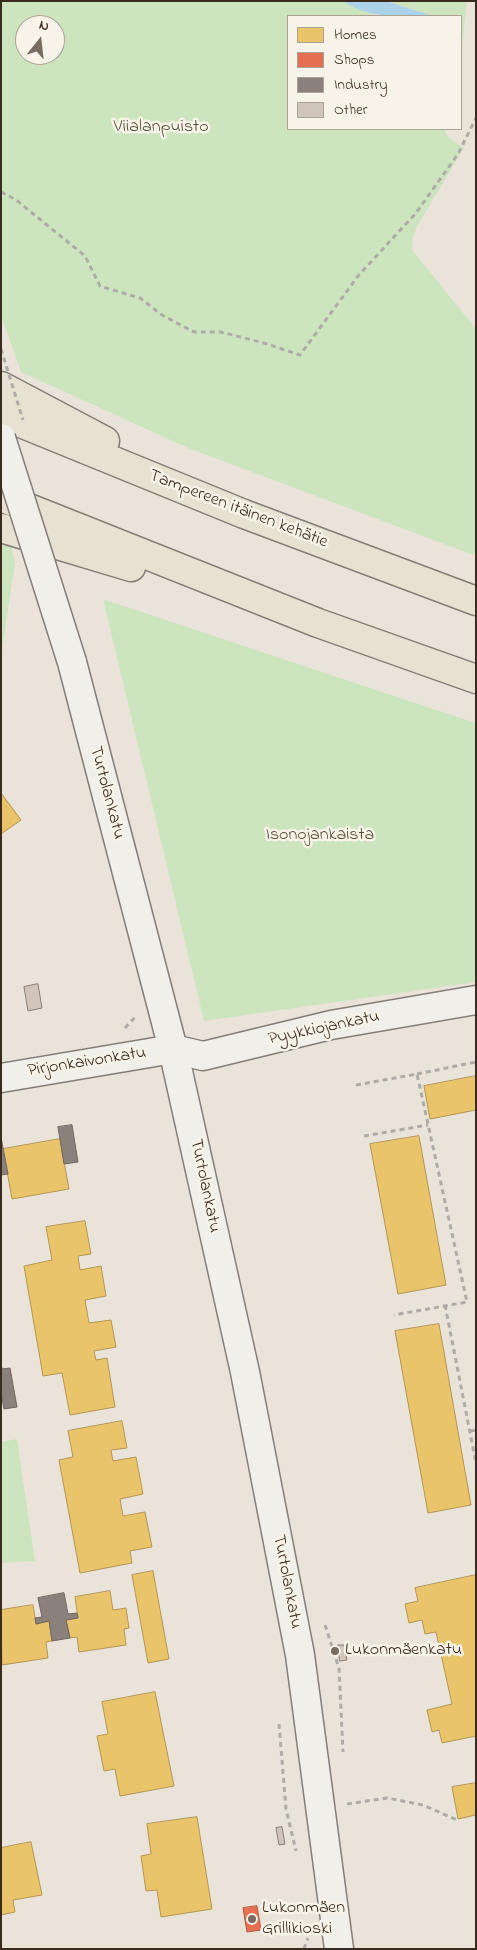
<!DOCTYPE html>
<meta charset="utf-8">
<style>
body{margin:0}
#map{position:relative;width:477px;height:1950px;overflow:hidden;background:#eae3da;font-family:"Indie Flower",sans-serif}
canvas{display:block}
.frame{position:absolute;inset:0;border:2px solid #3b2a1e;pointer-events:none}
.legend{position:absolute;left:287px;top:15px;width:175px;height:115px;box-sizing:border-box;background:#f7f3e8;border:1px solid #aca397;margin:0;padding:6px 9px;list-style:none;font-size:15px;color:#3b2a1e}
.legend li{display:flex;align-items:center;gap:10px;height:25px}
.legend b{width:25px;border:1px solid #aca397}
.north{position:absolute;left:15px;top:15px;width:50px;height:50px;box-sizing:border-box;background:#f7f3e8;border:1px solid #aca397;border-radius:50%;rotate:16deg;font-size:14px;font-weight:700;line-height:20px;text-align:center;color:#3b2a1e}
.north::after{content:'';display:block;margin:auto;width:18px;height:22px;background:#786b60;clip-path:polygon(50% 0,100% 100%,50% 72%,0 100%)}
</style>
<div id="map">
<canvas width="477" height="1950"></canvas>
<div class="frame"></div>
<ul class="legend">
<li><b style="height:14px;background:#e9c46a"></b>Homes</li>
<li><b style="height:14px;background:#e76f51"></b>Shops</li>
<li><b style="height:14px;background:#8a817c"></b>Industry</li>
<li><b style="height:14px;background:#d0c5ba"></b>Other</li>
</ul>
<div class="north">N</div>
</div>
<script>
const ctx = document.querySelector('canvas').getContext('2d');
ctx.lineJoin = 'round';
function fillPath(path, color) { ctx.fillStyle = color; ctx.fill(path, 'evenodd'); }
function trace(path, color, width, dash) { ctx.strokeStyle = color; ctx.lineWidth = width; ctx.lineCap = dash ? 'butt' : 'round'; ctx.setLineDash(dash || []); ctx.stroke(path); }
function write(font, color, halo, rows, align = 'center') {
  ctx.font = font + ' "Indie Flower",sans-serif'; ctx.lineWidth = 5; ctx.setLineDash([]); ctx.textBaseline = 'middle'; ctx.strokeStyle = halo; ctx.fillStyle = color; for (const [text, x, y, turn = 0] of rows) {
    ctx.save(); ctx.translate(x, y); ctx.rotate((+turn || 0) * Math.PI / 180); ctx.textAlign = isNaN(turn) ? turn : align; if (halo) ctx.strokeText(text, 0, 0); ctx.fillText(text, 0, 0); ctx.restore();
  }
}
fillPath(new Path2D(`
 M1,1H343L353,7L378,16H288V129H444L448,137L464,148L416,228L412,242L413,251L476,329V556L188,448L21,372L1,315ZM25,25H55V55H25Z
 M386,1H467L461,57V16H433Z
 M1,541L11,544L15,563L1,657Z
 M103,599L476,723V982L204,1021Z
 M17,1439L35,1561L1,1563V1442Z`), '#cde5be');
fillPath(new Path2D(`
 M343,1L389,2L433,16C402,16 370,20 343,1Z`), '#acd2ea');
const homes = new Path2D(`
 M1,793L21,820L1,834Z
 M476,1076V1110L430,1119L424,1086Z
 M419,1136L446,1285L398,1294L370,1144Z
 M60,1139L69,1189L12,1199L3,1149Z
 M85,1221L91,1254L78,1256L80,1270L101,1266L106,1296L85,1300L89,1323L111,1320L116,1347L94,1351L96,1360L107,1358L115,1407L70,1415L62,1373L43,1376L24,1266L52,1260L46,1227Z
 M439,1324L471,1505L428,1513L395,1331Z
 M122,1421L127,1448L111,1450L113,1461L136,1457L143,1494L120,1499L123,1516L145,1512L152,1547L130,1551L132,1563L80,1573L59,1460L73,1457L68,1431Z
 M153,1571L169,1659L148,1663L132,1575Z
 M476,1575V1736L442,1743L439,1730L432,1732L427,1710L452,1704L436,1632L425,1634L422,1620L409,1623L405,1604L418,1601L415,1588Z
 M110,1591L113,1610L126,1608L129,1628L124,1629L126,1645L79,1652L77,1637L70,1638L66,1620L78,1618L75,1597Z
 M33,1605L36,1624L49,1621L52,1641L46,1642L48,1658L2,1665L1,1610Z
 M155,1692L174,1786L120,1796L115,1769L104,1771L97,1736L108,1734L102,1702Z
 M476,1783V1815L458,1819L452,1787Z
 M197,1817L212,1909L161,1917L157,1890L146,1891L141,1856L151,1854L147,1824Z
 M31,1842L42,1895L13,1900L15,1912L1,1915V1848Z`);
fillPath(homes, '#e9c46a');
trace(homes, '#b59653', 1);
const shops = new Path2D(`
 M257,1906L261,1930L247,1932L243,1908Z`);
fillPath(shops, '#e76f51');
trace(shops, '#b35a42', 1);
const industry = new Path2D(`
 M72,1125L78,1162L64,1164L58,1127Z
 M1,1137L8,1174L1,1175Z
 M1,1362L2,1369L10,1368L17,1407L4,1409L1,1393Z
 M64,1593L68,1614L77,1613L78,1618L66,1620L70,1638L52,1641L49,1621L36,1624L35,1618L42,1617L38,1598Z`);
fillPath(industry, '#8a817c');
trace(industry, '#726760', 1);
const building = new Path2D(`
 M38,984L42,1008L28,1011L24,987Z
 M338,1645H344L347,1660L340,1661Z
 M282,1827L285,1844L279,1845L276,1828Z`);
fillPath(building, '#d0c5ba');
trace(building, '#857e78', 1);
const minor = new Path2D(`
 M173,1049L203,1056L331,1025L476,1000`);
const tertiary = new Path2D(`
 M1,1078L173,1049`);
const secondary = new Path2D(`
 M72,662L173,1049L245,1372L300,1655L339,1949`);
const motorway = new Path2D(`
 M1,386L105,441
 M1,415L244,514L476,601
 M1,497L318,623L476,679
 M1,528L131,567`);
trace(minor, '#857e78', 31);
trace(tertiary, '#857e78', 31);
trace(secondary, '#857e78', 31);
trace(motorway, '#857e78', 31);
trace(new Path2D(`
 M1,192L15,199L85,256L100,286L103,287L140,298L162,315L194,332H221L264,343L300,355L358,276L416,213L458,154L476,118
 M125,1028L136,1016
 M417,1074L476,1062
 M356,1085L417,1074L467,1302L394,1315
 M364,1136L428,1125
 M445,1305L476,1463
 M470,1431L476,1430
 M325,1625L339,1668L343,1752
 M279,1724L286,1809L296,1851
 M347,1804L387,1798L423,1805L457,1820
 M304,1949L308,1938`), '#afaca7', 3, [5, 4]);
trace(minor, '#f1efea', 28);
trace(tertiary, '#f1efea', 28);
trace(secondary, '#f1efea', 28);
trace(motorway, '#e7e1d2', 28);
const secondaryBridge = new Path2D(`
 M1,438L72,662`);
trace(secondaryBridge, '#857e78', 31, []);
trace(new Path2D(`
 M1,349L23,420`), '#afaca7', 3, [5, 4]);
trace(secondaryBridge, '#f1efea', 28);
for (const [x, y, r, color] of [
 [335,1651,5,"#786b60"],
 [252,1919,5,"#786b60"]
]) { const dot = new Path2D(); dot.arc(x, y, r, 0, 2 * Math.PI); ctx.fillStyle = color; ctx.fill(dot); trace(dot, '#f7f3e8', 2); }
write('18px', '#53503a', '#f7f3e8', [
 ["Viialanpuisto",161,128],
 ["Isonojankaista",320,836]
]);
write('18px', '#3b2a1e', '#f7f3e8', [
 ["Tampereen itäinen kehätie",238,510,21],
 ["Turtolankatu",106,793,75],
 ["Pyykkiojankatu",324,1029,-12],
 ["Pirjonkaivonkatu",87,1063,-9],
 ["Turtolankatu",204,1186,78],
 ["Turtolankatu",286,1582,79]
]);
write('18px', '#3b2a1e', '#f7f3e8', [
 ["Lukonmäenkatu",345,1651],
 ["Lukonmäen",262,1909],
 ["Grillikioski",262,1930]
], 'left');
</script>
